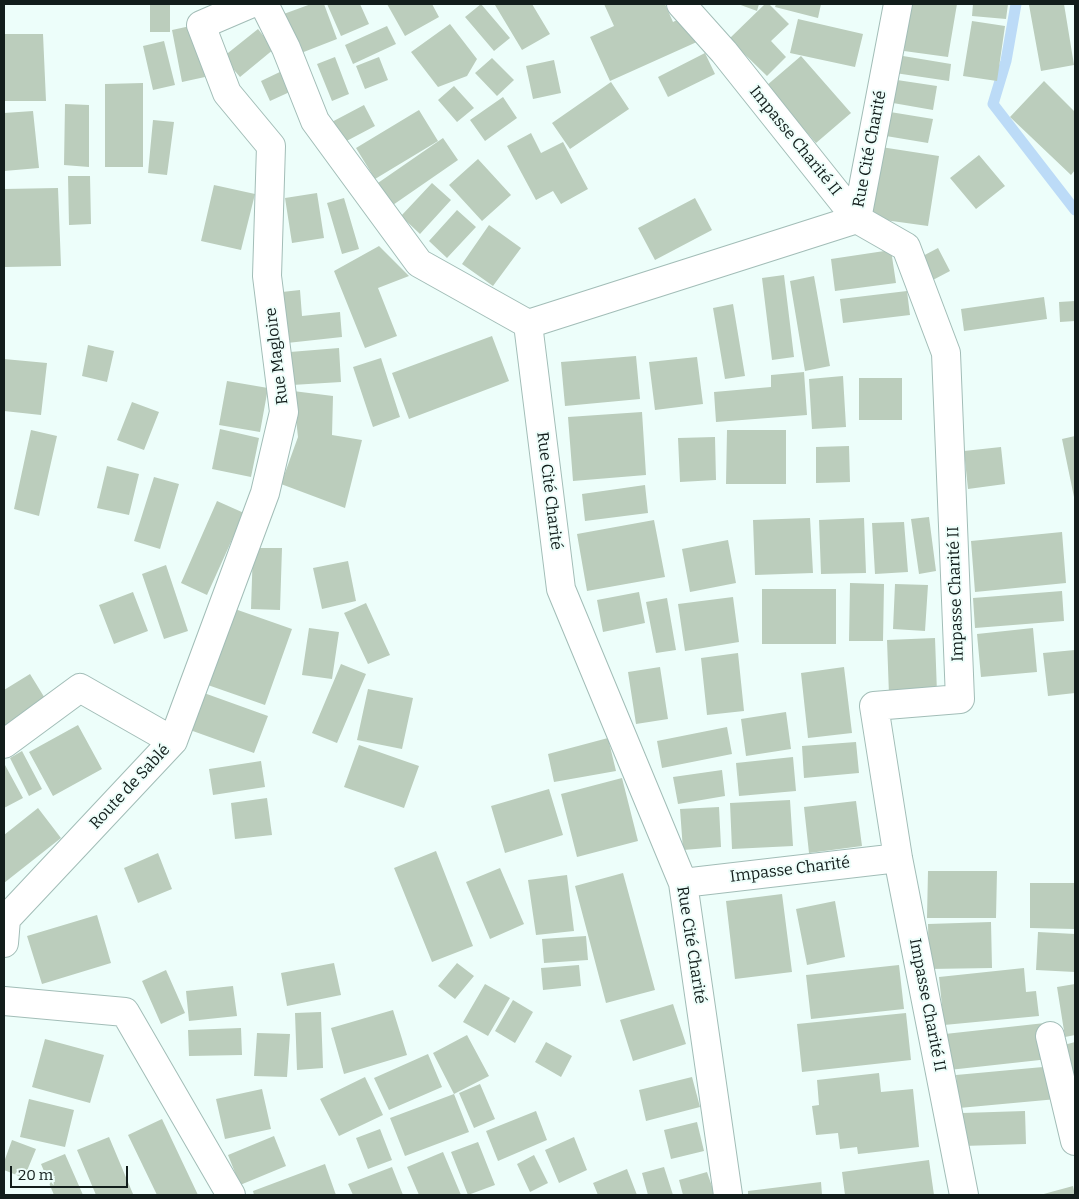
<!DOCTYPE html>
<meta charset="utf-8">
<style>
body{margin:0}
#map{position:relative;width:1079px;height:1199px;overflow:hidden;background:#edfefa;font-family:Bitter,serif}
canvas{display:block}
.frame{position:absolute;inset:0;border:5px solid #121d1b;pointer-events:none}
.scale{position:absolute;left:10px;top:1166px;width:118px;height:22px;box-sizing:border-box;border:2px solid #121d1b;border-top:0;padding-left:6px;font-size:15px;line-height:18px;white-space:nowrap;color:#121d1b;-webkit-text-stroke:4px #edfefa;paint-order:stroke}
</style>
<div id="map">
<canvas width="1079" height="1199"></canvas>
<div class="frame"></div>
<div class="scale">20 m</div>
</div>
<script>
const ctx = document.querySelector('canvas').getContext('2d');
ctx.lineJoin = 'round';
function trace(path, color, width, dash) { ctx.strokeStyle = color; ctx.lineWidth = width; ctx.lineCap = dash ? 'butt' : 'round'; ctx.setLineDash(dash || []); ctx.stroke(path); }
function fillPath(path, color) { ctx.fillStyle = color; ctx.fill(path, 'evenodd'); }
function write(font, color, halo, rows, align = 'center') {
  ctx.font = font + ' Bitter,serif'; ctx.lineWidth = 4; ctx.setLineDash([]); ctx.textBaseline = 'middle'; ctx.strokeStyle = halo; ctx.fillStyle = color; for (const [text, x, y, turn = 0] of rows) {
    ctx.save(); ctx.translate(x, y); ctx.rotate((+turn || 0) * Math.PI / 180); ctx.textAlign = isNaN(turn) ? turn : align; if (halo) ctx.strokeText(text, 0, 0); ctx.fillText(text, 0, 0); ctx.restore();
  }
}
trace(new Path2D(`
 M1016,4L1006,61L993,104L1075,210`), '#bcdbf7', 11);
fillPath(new Path2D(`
 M150,4H170V32H150Z
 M311,4H324L337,39L296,55L281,15Z
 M327,4H360L369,24L341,36Z
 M387,4H432L439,17L405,36Z
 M481,4L510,38L494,51L465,17Z
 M497,4H532L550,34L522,50L495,5Z
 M604,4H665L673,22L687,15L699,41L610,81L590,37L614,26Z
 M738,4H759L757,11Z
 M765,4H769L789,24L771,41L786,57L767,76L729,39Z
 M776,4H821L818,18L775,7Z
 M911,4H957L948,57L904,51Z
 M973,4H1008L1006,19L972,16Z
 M1037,4H1064L1074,65L1041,71L1029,5Z
 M798,19L863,34L855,67L790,53Z
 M972,21L1005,26L997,81L963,76Z
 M450,24L477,59L467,76L438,87L411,52Z
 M195,25L205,77L182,82L172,30Z
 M387,26L396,44L353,64L345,45Z
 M258,29L274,49L240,77L223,57Z
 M4,34H43L46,101H4Z
 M164,41L175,85L153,90L143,46Z
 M705,53L715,74L668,97L658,77Z
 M897,55L951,64L949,81L895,73Z
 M801,56L851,113L816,143L766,86Z
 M335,57L349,94L332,101L317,64Z
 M379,57L388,80L365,89L356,66Z
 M492,58L514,80L497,96L475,73Z
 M554,60L561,93L533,99L526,66Z
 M284,70L294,90L270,101L261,81Z
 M897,80L937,86L933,110L893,103Z
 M1044,81L1075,112V170L1071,175L1010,117Z
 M611,82L629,109L570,149L552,123Z
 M143,83V167H105V84Z
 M454,86L474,108L457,122L438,100Z
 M503,97L517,118L485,141L470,120Z
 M65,104L89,105V167L64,165Z
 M364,105L375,126L339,145L328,124Z
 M419,110L438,141L375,179L356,148Z
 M33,111L39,168L4,171V113Z
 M884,111L933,119L928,143L880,135Z
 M153,120L174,122L167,175L148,173Z
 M531,133L541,153L563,142L588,189L561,204L553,191L536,200L507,146Z
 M443,138L458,160L390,207L375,185Z
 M881,147L939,156L928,226L870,218Z
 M979,155L1005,186L976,209L950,178Z
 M478,159L511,195L482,221L449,185Z
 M68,176H90L91,224L69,225Z
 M432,183L451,200L420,234L401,216Z
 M214,185L255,194L241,250L201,241Z
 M58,188L61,266L4,267V189Z
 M317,193L324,238L292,243L285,198Z
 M344,198L359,249L342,254L327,203Z
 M695,198L712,230L655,260L638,228Z
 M457,210L476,227L447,258L429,241Z
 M489,225L521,248L493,286L462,264Z
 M379,246L409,276L378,288L397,336L365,348L334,271Z
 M938,248L950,271L931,281L919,258Z
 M891,250L896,283L835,291L831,259Z
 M784,275L794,357L772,360L762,278Z
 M814,276L830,366L805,371L790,281Z
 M300,290L302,316L340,312L342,337L287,343L282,292Z
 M907,291L910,315L843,323L840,299Z
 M1044,297L1047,319L964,331L961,309Z
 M1075,301V321L1060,322L1059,302Z
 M733,304L745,376L725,379L713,308Z
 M492,336L509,381L409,419L392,373Z
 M88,345L114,351L107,382L82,376Z
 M339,348L341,382L292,385L290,352Z
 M636,356L640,399L565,406L561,362Z
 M697,357L703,404L655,410L649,362Z
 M381,358L400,417L373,427L353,367Z
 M4,359L47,363L41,415L4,411Z
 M804,372L807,415L716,422L714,392L771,387V375Z
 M843,376L846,427L812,429L809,379Z
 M859,378H902V420H859Z
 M227,381L268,388L260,432L219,425Z
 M293,391L333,396L332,435L362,440L345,508L281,484L298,437Z
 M132,402L159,412L144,450L117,440Z
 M642,412L646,475L573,481L568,417Z
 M220,429L259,438L251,477L212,469Z
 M31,430L57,436L39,516L14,509Z
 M727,430H786V484H726Z
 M1075,436V497H1074L1062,439Z
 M715,437L716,480L680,482L678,438Z
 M849,446L850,482L816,483V447Z
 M1001,447L1005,484L968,489L964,451Z
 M107,466L139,474L129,515L97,508Z
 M154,477L179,484L160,549L134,541Z
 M645,485L648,513L585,521L582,494Z
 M217,501L244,513L207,595L181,583Z
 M929,517L936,571L919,574L911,519Z
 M810,518L813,573L755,575L753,520Z
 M864,518L866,573L821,574L819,520Z
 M654,520L665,577L587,591L577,534Z
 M904,522L908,572L875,574L872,523Z
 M1062,532L1066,583L975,592L971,541Z
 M728,540L736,583L690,592L682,549Z
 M253,548H282L280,610L251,609Z
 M348,561L356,601L322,609L313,568Z
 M166,565L188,631L164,639L142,574Z
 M850,583L884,584L883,641H849Z
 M895,584L928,585L925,631L893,629Z
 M762,589H836V644H762Z
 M1062,591L1064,621L975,628L973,598Z
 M133,592L148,631L114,644L99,605Z
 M639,592L645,623L603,632L597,600Z
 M733,597L739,642L685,651L678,604Z
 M667,598L676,650L656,653L646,602Z
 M366,603L390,655L368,664L344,613Z
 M232,608L292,629L265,705L205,684Z
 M309,628L339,632L332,679L302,675Z
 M1033,628L1037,672L981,677L977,634Z
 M935,638L937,693L889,695L887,640Z
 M1075,650V693L1048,696L1043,653Z
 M738,653L744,711L707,715L701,658Z
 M341,664L366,674L337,743L312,733Z
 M660,667L668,719L636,724L628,672Z
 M844,667L852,733L808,738L801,673Z
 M30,674L46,700L4,726V690Z
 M368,689L413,698L402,749L357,740Z
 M204,693L268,716L254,753L190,730Z
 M786,712L791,749L746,756L741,719Z
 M78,725L102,769L53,796L29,752Z
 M727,727L732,754L662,768L657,741Z
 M608,738L616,771L554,782L548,754Z
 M856,742L859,773L804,778L802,746Z
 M359,745L419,766L404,808L344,787Z
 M22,751L42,789L29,796L10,758Z
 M793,757L796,791L739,796L736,763Z
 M261,761L265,787L213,795L209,769Z
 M5,765L23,798L4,808V766Z
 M722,770L725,796L678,804L673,777Z
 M622,778L638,841L577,857L561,794Z
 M549,789L563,835L505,853L491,806Z
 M267,798L272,835L235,839L231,803Z
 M790,800L793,846L732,849L730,803Z
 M856,801L862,846L809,853L804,807Z
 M719,807L721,847L683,850L680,809Z
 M38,808L61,838L4,883V835Z
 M436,851L473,946L432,962L394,868Z
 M158,853L172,889L138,903L124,868Z
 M500,868L524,924L490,939L466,882Z
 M928,871H997L996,918H927Z
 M623,873L655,990L606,1003L575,886Z
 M567,875L574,931L536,935L528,880Z
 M1030,883H1075V929L1030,928Z
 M782,894L792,972L735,979L726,901Z
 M835,901L845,957L807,965L796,909Z
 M97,915L111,963L42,984L27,936Z
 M991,922L992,968L929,969L928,924Z
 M1038,932L1075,934V972L1036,970Z
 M586,936L588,960L544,963L542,939Z
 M334,963L341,995L287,1006L281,973Z
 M457,963L474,976L455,999L438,986Z
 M579,965L581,986L543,990L541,968Z
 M899,965L904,1009L811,1019L806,975Z
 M1024,968L1026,992L1036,991L1039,1016L944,1025L939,977Z
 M166,970L185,1013L161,1024L142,981Z
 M485,984L510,998L488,1036L463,1022Z
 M1075,984V1035L1065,1037L1057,987Z
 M233,986L237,1016L189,1021L186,991Z
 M513,1000L533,1012L515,1043L495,1031Z
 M673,1004L686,1044L633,1061L620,1020Z
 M393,1010L407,1055L344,1074L331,1028Z
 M321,1012L323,1068L297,1070L295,1013Z
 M906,1013L911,1060L802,1072L797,1024Z
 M1045,1023L1049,1059L949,1070L945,1034Z
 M241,1028L242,1055L189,1056L188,1030Z
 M257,1033L290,1034L287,1077L254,1076Z
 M467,1035L489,1076L454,1094L433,1053Z
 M45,1039L104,1055L90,1103L32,1087Z
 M546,1042L572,1056L561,1077L535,1062Z
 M1075,1042V1094L1064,1045Z
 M428,1054L442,1087L389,1110L374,1078Z
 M1054,1066L1057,1099L959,1108L956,1075Z
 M879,1073L881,1092L913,1089L919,1147L858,1154L857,1147L840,1149L838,1133L816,1135L812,1106L819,1105L817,1080Z
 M365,1077L383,1115L339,1136L320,1099Z
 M692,1077L700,1107L646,1121L639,1090Z
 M480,1084L495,1119L474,1128L459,1093Z
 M262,1089L271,1129L225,1139L216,1099Z
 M454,1094L469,1132L405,1156L390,1118Z
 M29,1099L74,1110L65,1147L20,1137Z
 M536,1111L547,1140L498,1161L486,1131Z
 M1025,1111L1026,1144L963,1146L962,1113Z
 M162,1119L198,1195H157L128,1135Z
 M697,1122L704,1151L671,1159L664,1130Z
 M380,1129L392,1160L368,1169L356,1138Z
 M274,1136L286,1166L240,1185L228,1155Z
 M109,1137L133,1194L130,1195H96L77,1150Z
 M574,1137L587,1170L559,1183L545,1150Z
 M12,1140L36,1149L24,1178L4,1170V1162Z
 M478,1142L495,1185L468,1195L451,1152Z
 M443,1152L461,1195H419L407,1167Z
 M65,1154L83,1195H54L41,1164Z
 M534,1155L548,1183L530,1192L517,1164Z
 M929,1160L934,1195H845L842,1172Z
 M325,1164L336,1195H254L253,1191Z
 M392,1167L403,1195H353L348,1184Z
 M664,1167L673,1195H648L642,1173Z
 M627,1169L637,1195H598L593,1183Z
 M707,1172L715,1195H683L679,1180Z
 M821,1182L822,1195H748V1191Z
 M1073,1186L1075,1195H1040Z`), '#bbcdbc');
const minor = new Path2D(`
 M264,4L286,48L315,121L419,263L528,324
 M681,4L724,52L857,219L906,247L946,353L960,699L874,706L898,858L964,1195
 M173,741L265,493L284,412L267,276L271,146L227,93L201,25L250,4
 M4,744L80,688L173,741L6,919L4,943
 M683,883L898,858
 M4,1001L125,1012L231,1195
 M1050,1036L1075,1141
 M728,1195L683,883L561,589L528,324L857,219L898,4`);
trace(minor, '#a2bdb7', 30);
trace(minor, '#fff', 28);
write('16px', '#121d1b', '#edfefa', [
 ["Impasse Charité II",795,141,51],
 ["Rue Cité Charité",870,149,-79],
 ["Rue Magloire",277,356,-97],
 ["Rue Cité Charité",549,491,83],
 ["Impasse Charité II",956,594,-92],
 ["Route de Sablé",130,787,-47],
 ["Impasse Charité",790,870,-7],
 ["Rue Cité Charité",691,945,81],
 ["Impasse Charité II",927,1005,79]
]);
</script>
